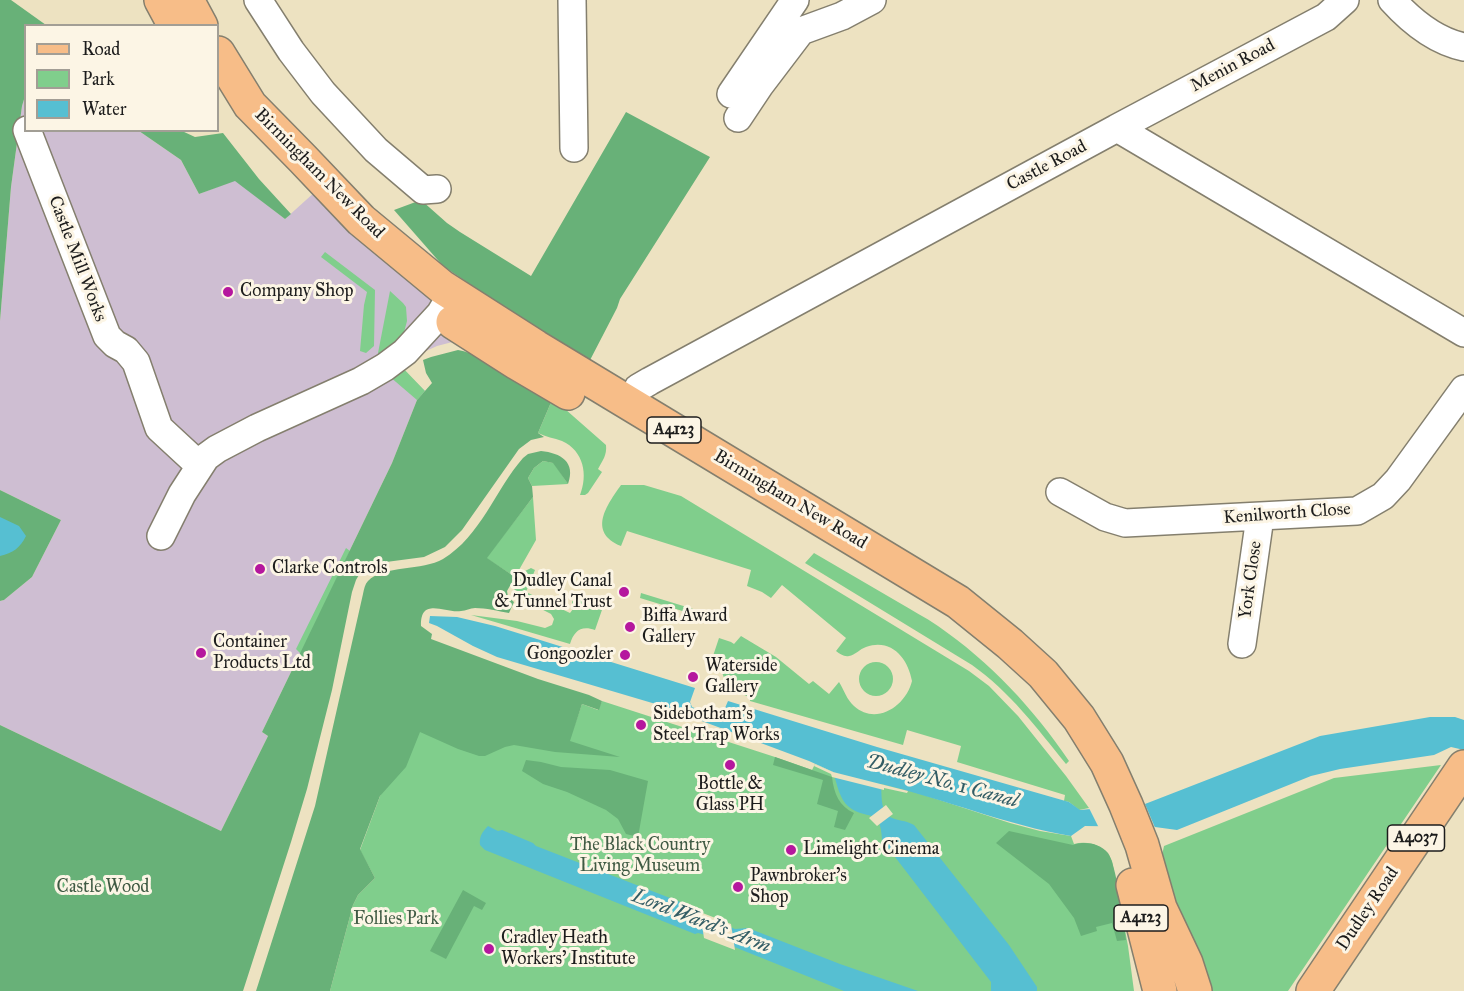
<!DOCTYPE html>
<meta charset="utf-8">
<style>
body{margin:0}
#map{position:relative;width:1464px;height:991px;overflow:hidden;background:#ede2c1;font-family:"IM FELL Great Primer",serif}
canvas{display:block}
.legend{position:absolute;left:24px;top:24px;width:195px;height:108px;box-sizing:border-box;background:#fcf5e5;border:2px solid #a29e95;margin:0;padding:8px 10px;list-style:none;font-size:18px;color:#1c1c1c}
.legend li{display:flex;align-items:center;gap:12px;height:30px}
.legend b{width:30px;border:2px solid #a29e95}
</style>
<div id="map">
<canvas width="1464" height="991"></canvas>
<ul class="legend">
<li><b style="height:8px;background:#f7bd88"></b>Road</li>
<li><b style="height:16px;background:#80ce8c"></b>Park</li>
<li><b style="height:16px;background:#56bfd2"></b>Water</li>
</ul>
</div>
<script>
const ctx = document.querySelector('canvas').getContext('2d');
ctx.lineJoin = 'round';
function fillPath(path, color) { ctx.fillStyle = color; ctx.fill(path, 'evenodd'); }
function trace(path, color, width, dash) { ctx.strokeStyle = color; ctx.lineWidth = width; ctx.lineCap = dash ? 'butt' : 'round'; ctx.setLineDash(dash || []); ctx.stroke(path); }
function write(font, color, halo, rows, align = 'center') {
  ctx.font = font + ' "IM FELL Great Primer",serif'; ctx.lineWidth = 6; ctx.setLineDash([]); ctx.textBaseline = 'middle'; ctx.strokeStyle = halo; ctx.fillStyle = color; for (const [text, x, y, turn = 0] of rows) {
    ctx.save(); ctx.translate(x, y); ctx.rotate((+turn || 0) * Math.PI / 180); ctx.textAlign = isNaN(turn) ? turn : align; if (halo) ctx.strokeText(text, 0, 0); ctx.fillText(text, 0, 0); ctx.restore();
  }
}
fillPath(new Path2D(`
 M25,96L26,130L139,131L181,160L199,194L235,180L285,219L316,191L482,326L460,340L437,346L426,351L401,367L425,391L417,400L392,463L262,732L268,736L221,831L0,725V601L4,600L32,577L61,520L0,490V321L11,187L22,106Z`), '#cebed2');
fillPath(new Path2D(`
 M325,252L375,290L374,346L366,353L360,351L364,305L367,292L321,257Z
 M390,291L403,303L406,307L407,321L402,340L382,359L378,353Z
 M401,366L425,391L417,400L389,376Z
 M552,400L565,409L606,445C607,455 603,460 598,469L602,472L588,493L585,495H580C588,475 584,451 562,441C554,438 546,437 538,433Z
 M543,461L554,463L568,484L532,486L528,478L534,468Z
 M621,485H644L681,496L969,671L989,686L1018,716L1066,776L1089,808L1079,810L1069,802L1064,801L1065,795L957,762L961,746L907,730L903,745L750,701V697C740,694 730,689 725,680C721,671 721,665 712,659L719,638L731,642L734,644L741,636L776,657L809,684L813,681L829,694L839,682C844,690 847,700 854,706C876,726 906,706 912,681C908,659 892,638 866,647C860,649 855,655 849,656C844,657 840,654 836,651L846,638L782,585L771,598L762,592L747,586L751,570L627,531L621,546C587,532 607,505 621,485Z
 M533,497L536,540L515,577L486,558Z
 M346,548L350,551L301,654L296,649Z
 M814,553C842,569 870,586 898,602C911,610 925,617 938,626C990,662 1034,709 1069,761L1066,764C1037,728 1010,692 972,665L805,563Z
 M531,568L535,570L526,592L570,613L573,609L572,601L578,604L582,595L588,597L587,601L603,607L595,630C581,625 574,631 570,644L471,615L517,621L545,628L552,625L554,619L551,614L512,594L525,571Z
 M641,593L703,612L702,617L640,598Z
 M859 679a17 17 0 1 1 34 0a17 17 0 1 1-34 0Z
 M602,701L775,757L812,770L815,764L833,772L912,791L1010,823L1040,831L1071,836L1074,844C1089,840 1106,846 1112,861L1128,946L1134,991H330L353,905L358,895L375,878L360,850L412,710L569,741L582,704L598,710Z
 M1441,765L1288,991H1202L1157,878L1164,846L1334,778Z`), '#80ce8c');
fillPath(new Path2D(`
 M0,0H11L46,25L26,26L25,96L22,106L11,187L0,321Z
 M626,112L710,157L620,299L617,308L588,364L443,266L394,210L421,200L447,223L460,232L531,276Z
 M139,131H182L195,137L223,133L259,179L291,214L285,219L235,181L199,194L181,160Z
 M458,350C489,356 525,383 552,400L538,433L544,437L531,440L519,449L462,530L445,547L424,557L371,564L360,573L356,580L352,592L332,690L307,789L291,842L243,991H0V725L221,831L268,736L262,732L392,463L417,400L432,383L426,373L423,360L431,357Z
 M541,451C561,453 576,462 568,484L553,463L543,461L534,468L528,478L532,486L533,497L487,558L515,577L507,591L508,597L514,602L509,613C498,611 486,608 475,608C470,608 466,611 461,611C446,614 420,596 421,626L432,634L431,639L538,679L589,695L602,701L599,710L582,704L570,741L620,757L555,752L514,745L505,747L485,756H479L458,749L420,732L406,767L380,796L360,849L375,878L358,895L353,905L330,991H256L315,806L363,594C364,589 365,584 368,581C383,565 423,571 443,559C481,536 495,490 523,458L528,454Z
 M0,490L61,520L32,577L4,600L0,601Z
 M775,757L832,777C834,794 839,806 854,813L845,830L834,827L838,811L817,804L823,780L773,765Z
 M526,760L541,762L561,767L610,770L648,781L638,837L626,834L618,819L606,810L567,792L543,784L522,771Z
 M1009,831L1073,845C1085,841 1099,843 1108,853C1116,863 1124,923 1126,940L1117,941L1112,923L1096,927L1097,931L1081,936L1074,918L1049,884L996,843Z
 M463,890L486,903L482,910L474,906L446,959L430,951Z`), '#68b178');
fillPath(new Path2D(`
 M0,517L19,526L26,536C20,548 13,553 0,556Z
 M430,616L457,617L495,626L695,688L690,702L692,707L715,716L722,715L728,701L877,747L1069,802L1080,810L1145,804L1320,736L1430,717H1455L1464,720V750L1451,747L1434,755L1340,769L1311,776L1177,830L1155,827L1085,826L1071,836C1006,825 945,799 881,784C882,795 880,810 890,817C897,821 906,820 914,825L1009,945L1037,987V991H991V982L882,840C881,806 866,821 849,807C839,799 837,783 833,772L809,761L659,705L497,657L473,646L437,626L429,623Z
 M488,826L498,831L502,830L533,843L536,846L688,905L694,913L735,929L748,928L840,964L918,991H844L702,934L698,933L695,934L485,850L480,845C479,837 482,832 488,826Z`), '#56bfd2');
fillPath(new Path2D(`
 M815,764L833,772L908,791L907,793L884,788V790L832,777L831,774L814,766Z
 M1145,804L1156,830H1100L1089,808Z
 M886,805L893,814L877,826L869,818Z
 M700,912L731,924L735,950L704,938Z`), '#ede2c1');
const minor = new Path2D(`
 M258,0L291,51L323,93L376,150L423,190L437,189
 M572,0L574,148
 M1392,0C1411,21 1435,41 1464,47
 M731,94L795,0
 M738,118L760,85L801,31L842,16L872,0
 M1117,128L1326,17L1345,0
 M27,130L107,336L115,344L126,350L136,362L159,428L199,465
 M630,403L638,388L650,381L1117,128L1464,333
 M1060,492L1105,517L1125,523L1357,511L1383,496L1398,480L1464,389
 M161,536L182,494L206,457L217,449L257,428L361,381L385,367L405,352L440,314L452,294
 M1242,644L1260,517`);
const major = new Path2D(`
 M1313,991L1464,767`);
const highway = new Path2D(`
 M161,0L175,26
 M187,0L201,26
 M218,53L250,105L303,159L361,220L442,287L536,347L958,602L1010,644L1043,674L1079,718L1107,763L1126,805L1142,845L1160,908L1186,963L1195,991
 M453,322L517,363L568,393
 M1133,885L1160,991`);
trace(minor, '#847f6e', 30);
trace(major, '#847f6e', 36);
trace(highway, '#847f6e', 36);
trace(minor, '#fff', 27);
trace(major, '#f7bd88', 33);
trace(highway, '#f7bd88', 33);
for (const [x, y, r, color] of [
 [228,292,6,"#b5179e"],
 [260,569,6,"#b5179e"],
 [624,592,6,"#b5179e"],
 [630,627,6,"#b5179e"],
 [201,653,6,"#b5179e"],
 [625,655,6,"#b5179e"],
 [693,677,6,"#b5179e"],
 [641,725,6,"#b5179e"],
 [730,765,6,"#b5179e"],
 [791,850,6,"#b5179e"],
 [738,887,6,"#b5179e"],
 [489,949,6,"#b5179e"]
]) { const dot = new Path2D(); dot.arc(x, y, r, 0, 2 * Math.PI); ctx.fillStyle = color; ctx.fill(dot); trace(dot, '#fcf5e5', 2); }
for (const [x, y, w] of [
 [674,430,54],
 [1416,838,57],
 [1141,918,54]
]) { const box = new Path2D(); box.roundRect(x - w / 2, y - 13, w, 26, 4.5); ctx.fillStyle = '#fcf5e5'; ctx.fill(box); trace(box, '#1c1c1c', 1.5); }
write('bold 16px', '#1c1c1c', null, [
 ["A4123",674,430],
 ["A4037",1416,838],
 ["A4123",1141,918]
]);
write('18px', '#1c1c1c', '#fcf5e5', [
 ["Menin Road",1233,66,-28],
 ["Castle Road",1047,166,-28],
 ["Birmingham New Road",319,174,45],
 ["Castle Mill Works",77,259,69],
 ["Birmingham New Road",790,500,31],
 ["Kenilworth Close",1287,514,-4],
 ["York Close",1251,580,-82],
 ["Dudley Road",1368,909,-56]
]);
write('18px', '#1c1c1c', '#fcf5e5', [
 ["Company Shop",240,292],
 ["Clarke Controls",272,569],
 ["Dudley Canal",612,582,"right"],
 ["& Tunnel Trust",612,603,"right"],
 ["Biffa Award",642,617],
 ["Gallery",642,638],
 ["Container",213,643],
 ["Products Ltd",213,664],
 ["Gongoozler",613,655,"right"],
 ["Waterside",705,667],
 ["Gallery",705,688],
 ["Sidebotham’s",653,715],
 ["Steel Trap Works",653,736],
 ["Bottle &",730,785,"center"],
 ["Glass PH",730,806,"center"],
 ["Limelight Cinema",803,850],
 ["Pawnbroker's",750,877],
 ["Shop",750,898],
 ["Cradley Heath",501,939],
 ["Workers' Institute",501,960]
], 'left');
write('18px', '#3f5a43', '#fcf5e5', [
 ["The Black Country",640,846],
 ["Living Museum",640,867],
 ["Castle Wood",103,888],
 ["Follies Park",396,920]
]);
write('italic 20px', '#335d65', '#fcf5e5', [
 ["Dudley No. 1 Canal",942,782,15],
 ["Lord Ward's Arm",701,922,21]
]);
</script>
